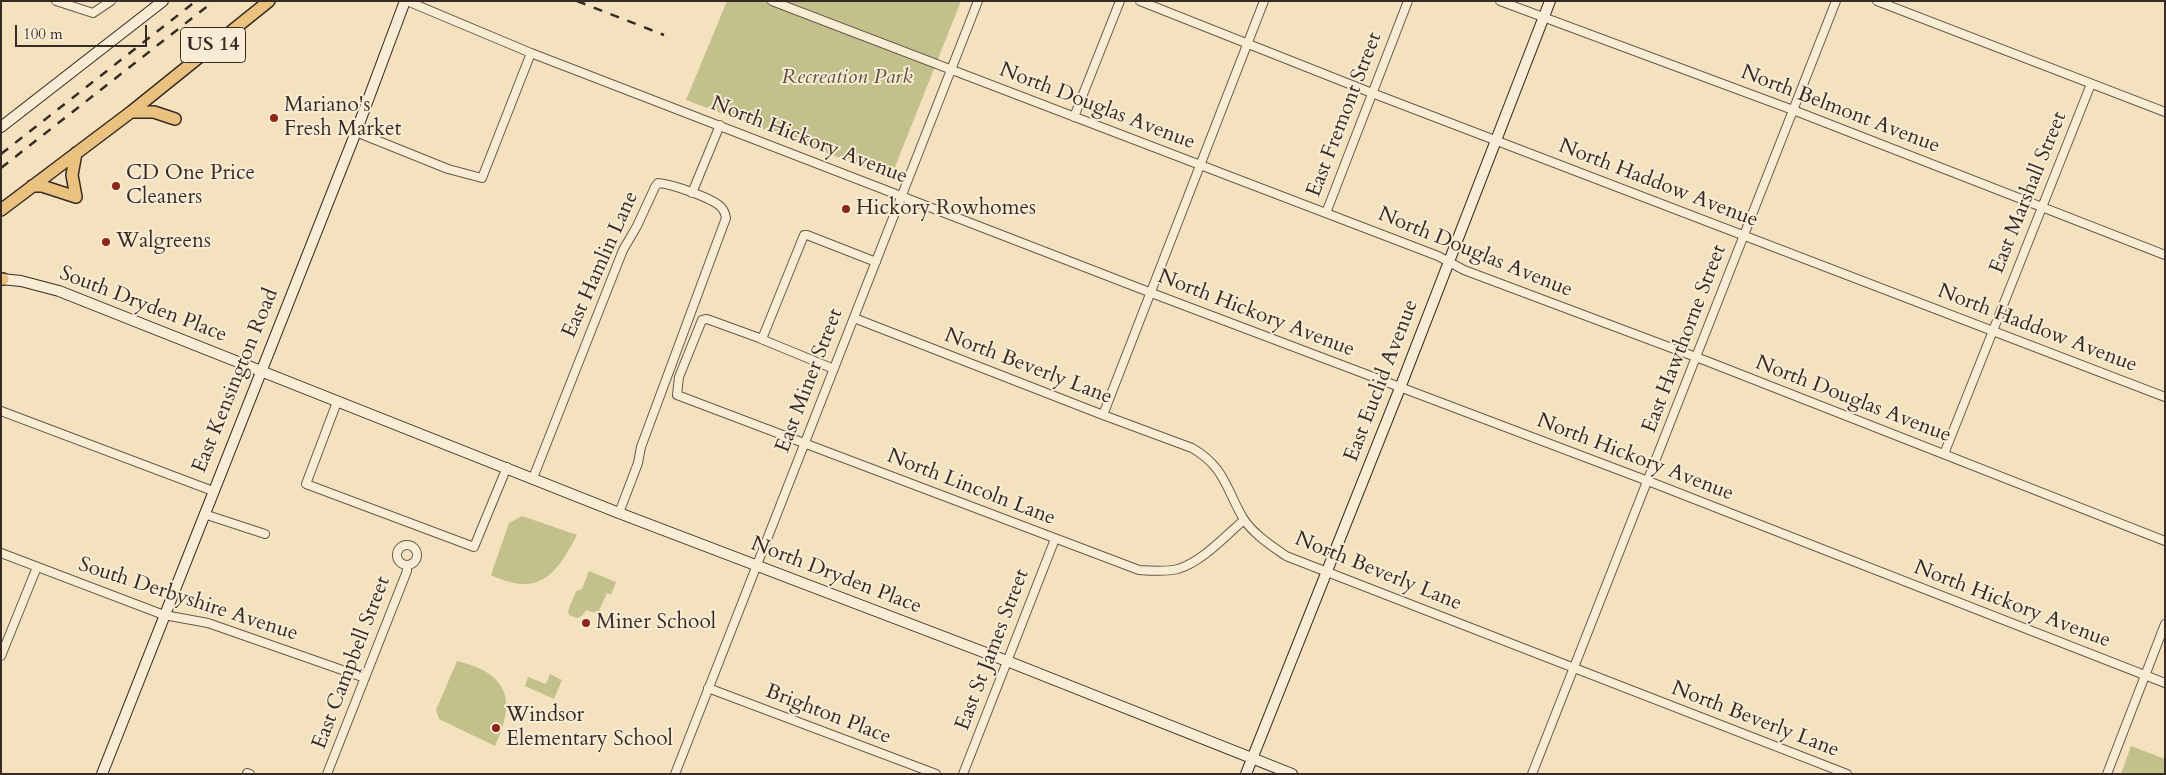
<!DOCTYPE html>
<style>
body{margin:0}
#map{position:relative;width:2166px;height:775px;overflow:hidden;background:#f4e2be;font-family:Cardo,serif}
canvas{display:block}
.frame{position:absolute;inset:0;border:2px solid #372b26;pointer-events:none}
.scale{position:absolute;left:15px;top:25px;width:132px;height:22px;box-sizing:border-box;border:2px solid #372b26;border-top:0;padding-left:6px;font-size:15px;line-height:18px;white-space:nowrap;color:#372b26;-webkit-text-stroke:4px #f8ecd5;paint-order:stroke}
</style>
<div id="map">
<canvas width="2166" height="775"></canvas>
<div class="frame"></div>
<div class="scale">100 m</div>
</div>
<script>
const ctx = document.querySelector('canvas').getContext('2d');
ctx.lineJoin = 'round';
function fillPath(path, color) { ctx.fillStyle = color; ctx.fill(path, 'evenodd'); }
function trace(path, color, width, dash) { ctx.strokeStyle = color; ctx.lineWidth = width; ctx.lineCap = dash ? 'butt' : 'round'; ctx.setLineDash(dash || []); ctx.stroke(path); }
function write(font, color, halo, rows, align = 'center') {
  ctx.font = font + ' Cardo,serif'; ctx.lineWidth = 4; ctx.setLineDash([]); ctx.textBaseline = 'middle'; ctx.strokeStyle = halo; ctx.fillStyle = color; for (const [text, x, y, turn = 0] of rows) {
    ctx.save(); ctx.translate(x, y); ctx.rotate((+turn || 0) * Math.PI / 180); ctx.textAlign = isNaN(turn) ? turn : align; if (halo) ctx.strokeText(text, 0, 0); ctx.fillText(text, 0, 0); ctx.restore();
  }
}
fillPath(new Path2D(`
 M727,1H961L891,177L686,100Z
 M522,516L577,535C555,577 538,597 491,575L509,523Z
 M589,571L616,582L611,595L607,593L599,611L595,613L586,610L582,616L577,618L569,615L568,611L576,591L582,589Z
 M457,661C508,673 517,700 495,746L439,719L436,710Z
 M550,674L562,680L554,699L525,686L528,677L546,684Z
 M2131,746L2165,759V774H2121Z`), '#c2c18c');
const street = new Path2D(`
 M56,1L93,13L111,1
 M407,1L531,53L1162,297L1648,481L2165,683
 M772,1L1438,256L1464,270L1709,362L2165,541
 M1140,1L1372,93L2165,397
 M1500,1L1793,110L2165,255
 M1877,1L2165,112
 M1074,117L1120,1
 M356,132L448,169L482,178L531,53
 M692,193L720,125
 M1326,213L1408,1
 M876,262L807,235H804L762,339L707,319L702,320L679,377L677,395L1139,570C1152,571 1166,572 1178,569C1203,561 1225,536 1244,520
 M854,318L1103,415L1192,448C1225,467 1226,489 1243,518C1253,534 1272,546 1286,556L1847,774
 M761,339L834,369
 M337,402L306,484L474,547L507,467
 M1,411L213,491
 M1103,415L1264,1
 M1944,454L2091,84
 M533,478L623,250L637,226L655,187L658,183C672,184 712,198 721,207C725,211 725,214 726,218L641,447L638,463L619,513
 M204,514L265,534
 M397 555a10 10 0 1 1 20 0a10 10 0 1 1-20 0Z
 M1,553L164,615L208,623L365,678
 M1,656L37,567
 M708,688L936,774
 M247,773L250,774
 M327,774L407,571V565
 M675,774L978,1
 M963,774L1055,539
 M1532,774L1836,1
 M2107,774L2165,624`);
const secondary = new Path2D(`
 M1,127L163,1
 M1,279L21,281L59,291L619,513L1007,661L1292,774
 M102,774L356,132L405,1
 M1246,774L1400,388L1550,1`);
const primary = new Path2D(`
 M131,112H154L175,119
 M32,186H42L76,197
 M76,197L72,175L76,153
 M1,210L131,112L269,1
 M1,279H3`);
trace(street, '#66594c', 10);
trace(secondary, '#372b26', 12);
trace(primary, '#372b26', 14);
trace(street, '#f8ecd5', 8);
trace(secondary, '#f8ecd5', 10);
trace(primary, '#eac17f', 11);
trace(new Path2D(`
 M577,1L664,35
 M1,154L196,1
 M1,168L214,1`), '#372b26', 2.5, [9, 9]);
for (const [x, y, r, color] of [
 [274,118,5,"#8f2418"],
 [116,186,5,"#8f2418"],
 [846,209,5,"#8f2418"],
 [106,242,5,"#8f2418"],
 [586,623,5,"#8f2418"],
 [496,728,5,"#8f2418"]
]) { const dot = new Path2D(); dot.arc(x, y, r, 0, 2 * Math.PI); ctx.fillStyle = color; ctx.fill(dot); trace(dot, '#f8ecd5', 2); }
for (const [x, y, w] of [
 [213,45,65]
]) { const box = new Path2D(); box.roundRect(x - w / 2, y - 17.5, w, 35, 4); ctx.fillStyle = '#f8ecd5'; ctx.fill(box); trace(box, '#372b26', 1); }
write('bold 20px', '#372b26', null, [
 ["US 14",213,45]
]);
write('italic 21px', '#5a5040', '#f8ecd5', [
 ["Recreation Park",847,78]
]);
write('21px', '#372b26', '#f8ecd5', [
 ["Mariano's",284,106],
 ["Fresh Market",284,130],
 ["CD One Price",126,174],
 ["Cleaners",126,198],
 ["Hickory Rowhomes",856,209],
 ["Walgreens",116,242],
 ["Miner School",596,623],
 ["Windsor",506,716],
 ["Elementary School",506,740]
], 'left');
write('21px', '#372b26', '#f8ecd5', [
 ["North Douglas Avenue",1097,107,21],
 ["North Belmont Avenue",1840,110,21],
 ["East Fremont Street",1345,115,-69],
 ["North Hickory Avenue",809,141,21],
 ["North Haddow Avenue",1658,184,21],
 ["East Marshall Street",2029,193,-68],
 ["North Douglas Avenue",1475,253,22],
 ["East Hamlin Lane",601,265,-66],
 ["South Dryden Place",143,305,21],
 ["North Hickory Avenue",1256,314,21],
 ["North Haddow Avenue",2037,329,21],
 ["East Hawthorne Street",1685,339,-69],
 ["North Beverly Lane",1028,367,21],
 ["East Kensington Road",236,381,-68],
 ["East Miner Street",810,381,-69],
 ["East Euclid Avenue",1382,381,-69],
 ["North Douglas Avenue",1853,400,21],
 ["North Hickory Avenue",1635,458,21],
 ["North Lincoln Lane",971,488,21],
 ["North Beverly Lane",1378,572,22],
 ["North Dryden Place",836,576,21],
 ["South Derbyshire Avenue",188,600,18],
 ["North Hickory Avenue",2012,605,21],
 ["East St James Street",993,650,-69],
 ["East Campbell Street",352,663,-69],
 ["Brighton Place",828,715,21],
 ["North Beverly Lane",1755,720,21]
]);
</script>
